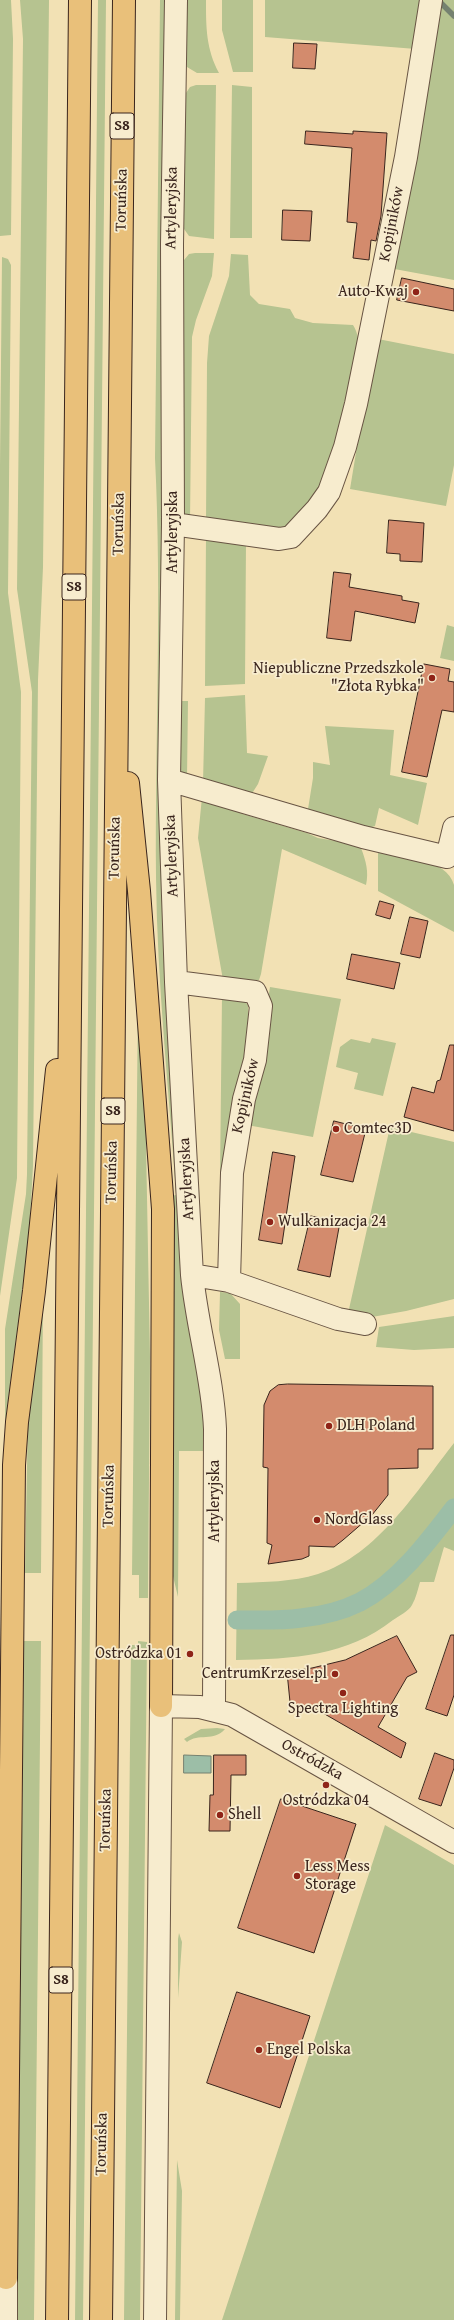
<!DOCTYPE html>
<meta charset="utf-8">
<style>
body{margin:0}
canvas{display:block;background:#f2e1b4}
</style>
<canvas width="454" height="2320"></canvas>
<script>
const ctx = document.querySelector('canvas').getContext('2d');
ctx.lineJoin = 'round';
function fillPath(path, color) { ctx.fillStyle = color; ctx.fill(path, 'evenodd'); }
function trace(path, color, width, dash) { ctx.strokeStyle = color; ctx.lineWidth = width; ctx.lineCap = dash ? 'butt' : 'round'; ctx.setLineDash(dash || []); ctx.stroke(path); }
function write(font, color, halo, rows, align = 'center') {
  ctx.font = font + ' "Gentium Book Plus",serif'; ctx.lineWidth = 3.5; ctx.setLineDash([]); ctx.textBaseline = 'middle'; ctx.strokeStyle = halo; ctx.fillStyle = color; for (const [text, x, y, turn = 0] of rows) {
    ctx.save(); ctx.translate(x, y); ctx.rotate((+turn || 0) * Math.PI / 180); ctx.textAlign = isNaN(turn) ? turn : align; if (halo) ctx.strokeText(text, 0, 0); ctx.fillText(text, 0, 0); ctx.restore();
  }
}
fillPath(new Path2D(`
 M0,0H11L13,39L11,235L0,236Z
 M20,0H49L43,567L38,680L33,1166L29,1238L5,1424V1329L26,1194L27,1174L32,692L17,589L23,39Z
 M98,0H106L83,2320H75Z
 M160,0H169L161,794L208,1451H179L178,1597L172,1572L170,1196L176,1195C169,1090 157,983 156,877C155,738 162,598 155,458Z
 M185,0H206C206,27 206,49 219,73H197L187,67Z
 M222,0H253V72H233L222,30Z
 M265,0H427L416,49L265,37Z
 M438,0H454V280L389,268Z
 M196,85H216L214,239L189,236L184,229L183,221L186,93L190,87Z
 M232,85L252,87V238H230Z
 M195,253H214L212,276L196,320L192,337L190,522L186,519L184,512L182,364L184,260L189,254Z
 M231,254L248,255L250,295L259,304L290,309L295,318L313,323L353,325C373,355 339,436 327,468C323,479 320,492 314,502C306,515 291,524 279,532L206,523L207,363L209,336L229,276Z
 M2,257L8,259L11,265L8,593L21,692L17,1178L0,1296V467Z
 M378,339L454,354V465L446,506L350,489L366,392Z
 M206,535L246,542L245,684L205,686Z
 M447,625L454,627V661L440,658Z
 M245,695L247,753L268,756L258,784L251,795L203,783L205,698Z
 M182,701H188L187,778L180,772L179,705Z
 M325,726L394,730L390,775L427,783L418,825L379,808L375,826L369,828L315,814L308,809L313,778V762L330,765Z
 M202,797L242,810L243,814L307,833L318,838L342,842L361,848C366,861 369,872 366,885L282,849L261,974L259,980L245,985L223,980L198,838Z
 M378,852C400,856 447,858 454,885C454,897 454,919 454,932L378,891Z
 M270,987L341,999L313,1137L247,1125Z
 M222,996L244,999L248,1006L249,1062L219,1266Z
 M138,999L150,1143L146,1144L150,1357L148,1598H139V1575H132Z
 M372,1038L396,1043L383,1096L354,1089L358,1073L336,1067L340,1047L351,1039L370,1043Z
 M390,1127L454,1142V1299L406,1311L372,1317H361L349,1309Z
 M220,1292L230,1293L240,1304V1359H225L219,1330Z
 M43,1294L41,1573H25L28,1414Z
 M454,1316V1348L414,1350L376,1347L379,1327Z
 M454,1443V1551L444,1547L434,1582H420C418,1589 416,1598 412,1605C409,1611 399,1616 393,1620C348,1656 292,1659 236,1660L237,1583C265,1582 292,1582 318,1574C378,1555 417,1490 454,1443Z
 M24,1641H41L34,2320H17Z
 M138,1641L147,1642L140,2320H124L131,1645H138Z
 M217,1728L225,1729C214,1742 198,1733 187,1742L184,1739L201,1729Z
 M385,1825L454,1865V2320H222Z
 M179,1933L182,1942L178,1998V1939Z
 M177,2160L182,2191L180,2320H175Z`), '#b6c390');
const water = new Path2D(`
 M184,1755L211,1756V1773H184Z`);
fillPath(water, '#9cbea7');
trace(water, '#758170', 1);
trace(new Path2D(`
 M440,2L454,16`), '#758170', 5.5);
trace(new Path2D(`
 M237,1620C258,1620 280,1621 301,1618C321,1616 342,1611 360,1602C398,1582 428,1542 454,1508`), '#9cbea7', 19);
const building = new Path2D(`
 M294,43L317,44L315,69L293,68Z
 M306,131L353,134V131L387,133L381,216L376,241L371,240L369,260L353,258L357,223L347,222L352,148L305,144Z
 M283,210L312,211L310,241L282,240Z
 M402,278L454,289V311L397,300Z
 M389,520L424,523L422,562L400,561V554L387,553Z
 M334,572L351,574L349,587L402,596V600L419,603L415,623L355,611L351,641L327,638Z
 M424,664L450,669L448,681L454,682V712L442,710L427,777L402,772Z
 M380,901L394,905L390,919L376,915Z
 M410,917L428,921L420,958L401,954Z
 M352,954L400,963L394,989L347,979Z
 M450,1045H454V1131L404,1117L412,1087L434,1093L437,1081L440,1080Z
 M334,1121L366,1129L353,1182L321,1175Z
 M273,1152L295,1156L282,1244L259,1240Z
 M311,1216L340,1222L330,1277L298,1270Z
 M288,1384L433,1386V1449H418V1468L388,1469V1495L372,1515L343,1540L334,1547L309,1546V1556L302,1559L268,1564L272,1545L267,1543L268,1468L263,1467L264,1405L270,1391L278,1385Z
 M451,1635H454V1695L447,1716L426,1709Z
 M397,1636L417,1672L407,1677L378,1727L406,1743L401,1758L316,1709L291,1712L287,1672L312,1668L345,1660Z
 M435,1753L454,1760V1768L441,1806L419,1799Z
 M214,1755H246V1775H231L230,1831H209L210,1795H213Z
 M281,1799L356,1824L314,1953L238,1928Z
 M237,1992L310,2016L280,2108L207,2083Z`);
fillPath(building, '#d38b6d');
trace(building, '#3a251d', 1);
const minor = new Path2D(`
 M176,0L172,244L173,524L169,780L176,982L192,1275C197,1326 213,1379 215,1429L214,1709
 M173,524L279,539L291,537L317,509L329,492L345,447L356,404L406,157L431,0
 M169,780L363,837L447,857L454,828
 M176,982L255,992L261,1006L255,1060L244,1099L232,1173L229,1281
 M192,1275L229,1281L338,1319L365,1324
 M6,2320V2278
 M155,2320L161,1706L200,1707L232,1715L454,1842`);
const highway = new Path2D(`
 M128,783L139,891L163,1209L161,1706
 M6,2278L14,1465L17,1422L34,1291L57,1070
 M57,2320L80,0
 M101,2320L124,0`);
trace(minor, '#685443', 24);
trace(highway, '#3a251d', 24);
trace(minor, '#f7ecce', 22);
trace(highway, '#e9c07a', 22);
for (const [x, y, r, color] of [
 [416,292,4,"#8f2418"],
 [432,678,4,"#8f2418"],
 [336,1129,4,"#8f2418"],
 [270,1222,4,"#8f2418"],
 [329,1426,4,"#8f2418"],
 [317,1520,4,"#8f2418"],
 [190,1654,4,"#8f2418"],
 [335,1674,4,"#8f2418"],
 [343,1693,4,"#8f2418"],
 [326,1785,4,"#8f2418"],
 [220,1815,4,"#8f2418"],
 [297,1876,4,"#8f2418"],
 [259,2050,4,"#8f2418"]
]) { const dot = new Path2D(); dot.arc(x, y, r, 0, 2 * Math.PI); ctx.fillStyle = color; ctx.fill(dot); trace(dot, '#f7ecce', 1.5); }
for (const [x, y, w] of [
 [122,126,24],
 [74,587,24],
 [113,1111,24],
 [61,1980,24]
]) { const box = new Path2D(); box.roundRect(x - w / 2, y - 13, w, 26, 3); ctx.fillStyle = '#f7ecce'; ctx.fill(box); trace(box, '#3a251d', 1); }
write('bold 15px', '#3a251d', null, [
 ["S8",122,126],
 ["S8",74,587],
 ["S8",113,1111],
 ["S8",61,1980]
]);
write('16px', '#3a251d', '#f7ecce', [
 ["Toruńska",122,200,-89],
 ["Artyleryjska",172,208,-89],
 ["Kopijników",392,224,-79],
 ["Toruńska",119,524,-89],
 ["Artyleryjska",173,532,-90],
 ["Toruńska",115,848,-89],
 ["Artyleryjska",172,856,-92],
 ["Kopijników",246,1096,-77],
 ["Toruńska",112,1172,-89],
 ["Artyleryjska",187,1179,-93],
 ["Toruńska",109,1496,-89],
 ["Artyleryjska",215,1501,-90],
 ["Ostródzka",312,1760,29],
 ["Toruńska",106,1820,-89],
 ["Toruńska",102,2144,-89]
]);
write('16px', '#3a251d', '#f7ecce', [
 ["Auto-Kwaj",408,292,"right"],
 ["Niepubliczne Przedszkole",424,669,"right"],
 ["\"Złota Rybka\"",424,687,"right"],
 ["Comtec3D",344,1129],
 ["Wulkanizacja 24",278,1222],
 ["DLH Poland",337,1426],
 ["NordGlass",325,1520],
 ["Ostródzka 01",182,1654,"right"],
 ["CentrumKrzesel.pl",327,1674,"right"],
 ["Spectra Lighting",343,1709,"center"],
 ["Ostródzka 04",326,1801,"center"],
 ["Shell",228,1815],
 ["Less Mess",305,1867],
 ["Storage",305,1885],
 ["Engel Polska",267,2050]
], 'left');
</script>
